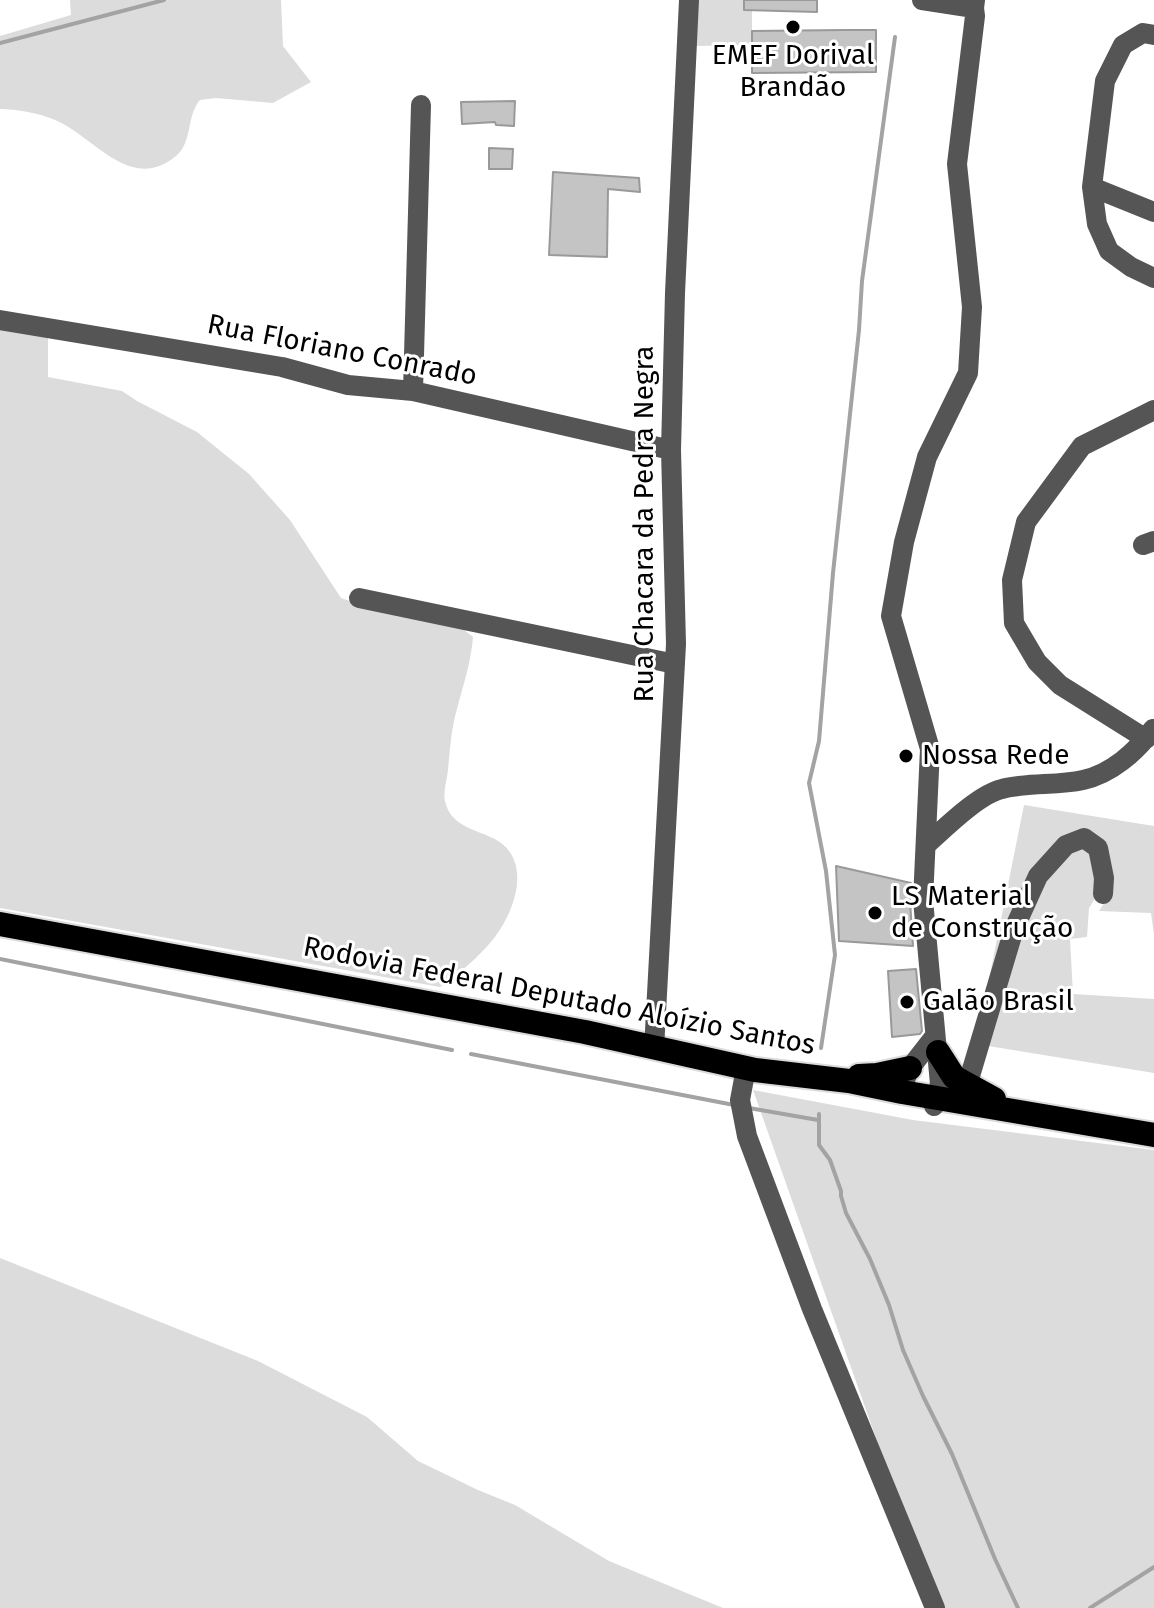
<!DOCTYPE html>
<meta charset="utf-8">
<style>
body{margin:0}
canvas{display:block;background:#fff}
</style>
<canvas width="1154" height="1608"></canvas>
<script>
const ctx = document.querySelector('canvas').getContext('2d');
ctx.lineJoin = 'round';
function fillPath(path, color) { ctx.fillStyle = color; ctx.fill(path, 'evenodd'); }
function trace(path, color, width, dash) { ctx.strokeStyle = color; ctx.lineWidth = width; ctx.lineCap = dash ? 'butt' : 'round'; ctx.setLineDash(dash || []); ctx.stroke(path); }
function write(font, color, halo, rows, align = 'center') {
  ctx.font = font + ' "Fira Sans",sans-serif'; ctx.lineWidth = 6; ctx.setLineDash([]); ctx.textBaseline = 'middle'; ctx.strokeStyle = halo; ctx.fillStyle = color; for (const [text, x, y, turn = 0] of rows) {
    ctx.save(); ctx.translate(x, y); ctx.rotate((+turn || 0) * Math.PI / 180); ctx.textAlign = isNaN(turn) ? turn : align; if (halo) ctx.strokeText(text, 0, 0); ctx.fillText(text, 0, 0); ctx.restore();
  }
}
fillPath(new Path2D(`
 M70,0H281L283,46L311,82L273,103L216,98L200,100C186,116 193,142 176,156C130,194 94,136 55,120C39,113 17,109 0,109V36L71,15Z
 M694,0H752V45L695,46Z
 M48,321V377L122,391L137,401L197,432L249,474L290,520L341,598L381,612L453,621L473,637C471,663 463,685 457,709C451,729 450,750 448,770C447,779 443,792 445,801C451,830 482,829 501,843C531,866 514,912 495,937C479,957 460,973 440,987L0,908V326Z
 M1024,805L1154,826V935L1151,913L1099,911L1108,897L1099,892L1089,908L1087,937L1070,939L1073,994L1154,999V1073L976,1044Z
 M753,1090L913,1120L1154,1150V1608H936Z
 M0,1258L258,1361L367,1417L418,1461L478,1490L515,1505L609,1561L723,1608H0Z`), '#dcdcdc');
trace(new Path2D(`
 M0,43L164,0
 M0,959L452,1050
 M821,1048L835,955L826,871L809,783L819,741L833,573L859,330L862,281L895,37
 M471,1054L734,1105
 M749,1108L818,1120
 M819,1114V1145L830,1160L841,1191V1196L846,1213L870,1259L889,1305L903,1350L923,1396L952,1454L995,1559L1018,1608
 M1090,1608L1154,1567`), '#a3a3a3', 4);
const building = new Path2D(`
 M744,0H817V12L744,10Z
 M845,30H876V72L752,73V31Z
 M515,101L514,126L496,125L495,122L462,124L461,102Z
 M489,148L513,149L512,169H489Z
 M553,172L639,178L640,192L608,189L607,257L549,255Z
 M836,866L911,883L910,901L913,946L839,941Z
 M916,969L922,1031L920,1034L892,1037L888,971Z`);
fillPath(building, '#c4c4c4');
trace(building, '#999', 2);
const highway = new Path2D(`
 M0,924L585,1032L755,1070L849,1081L902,1092L1154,1135
 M938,1052L954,1077L994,1099
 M859,1076L877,1075L910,1068`);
trace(highway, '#dbdbdb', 28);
trace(new Path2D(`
 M922,0L974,8
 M1154,35L1143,33L1123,45L1105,81L1092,187L1097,224L1109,251L1131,267L1154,278
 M1092,187L1154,212
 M0,320L282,367L348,385L413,391L671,450
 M413,391L421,105
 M1143,545L1154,541
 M359,598L675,664
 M1146,739L1060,685L1037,662L1014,623L1012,580L1026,522L1082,446L1154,410
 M927,844C945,828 979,794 1002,789C1028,782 1057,786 1083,780C1111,774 1136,752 1153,729
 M654,1049L676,644L671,450L675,293L689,0
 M746,1068L740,1100L747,1136L812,1309L935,1608
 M904,1082L910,1068L935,1036
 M967,1086L1014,929L1038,876L1066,845L1084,838L1098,848L1104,878L1103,894
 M934,1106L940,1084L923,900L930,749L891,616L904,542L927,457L968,373L972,307L957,164L975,16L974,8L975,0`), '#555', 20);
trace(highway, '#000', 24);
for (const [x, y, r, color] of [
 [793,27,8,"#000"],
 [906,756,8,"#000"],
 [875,913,8,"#000"],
 [907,1002,8,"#000"]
]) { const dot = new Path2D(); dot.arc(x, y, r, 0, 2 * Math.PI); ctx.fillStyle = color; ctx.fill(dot); trace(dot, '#fff', 3); }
write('28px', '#000', '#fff', [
 ["EMEF Dorival",793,56,"center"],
 ["Brandão",793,88,"center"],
 ["Nossa Rede",922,756],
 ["LS Material",891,897],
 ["de Construção",891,929],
 ["Galão Brasil",923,1002]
], 'left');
write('28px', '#000', '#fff', [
 ["Rua Floriano Conrado",342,351,11],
 ["Rua Chacara da Pedra Negra",645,524,-90],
 ["Rodovia Federal Deputado Aloízio Santos",559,997,11]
]);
</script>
